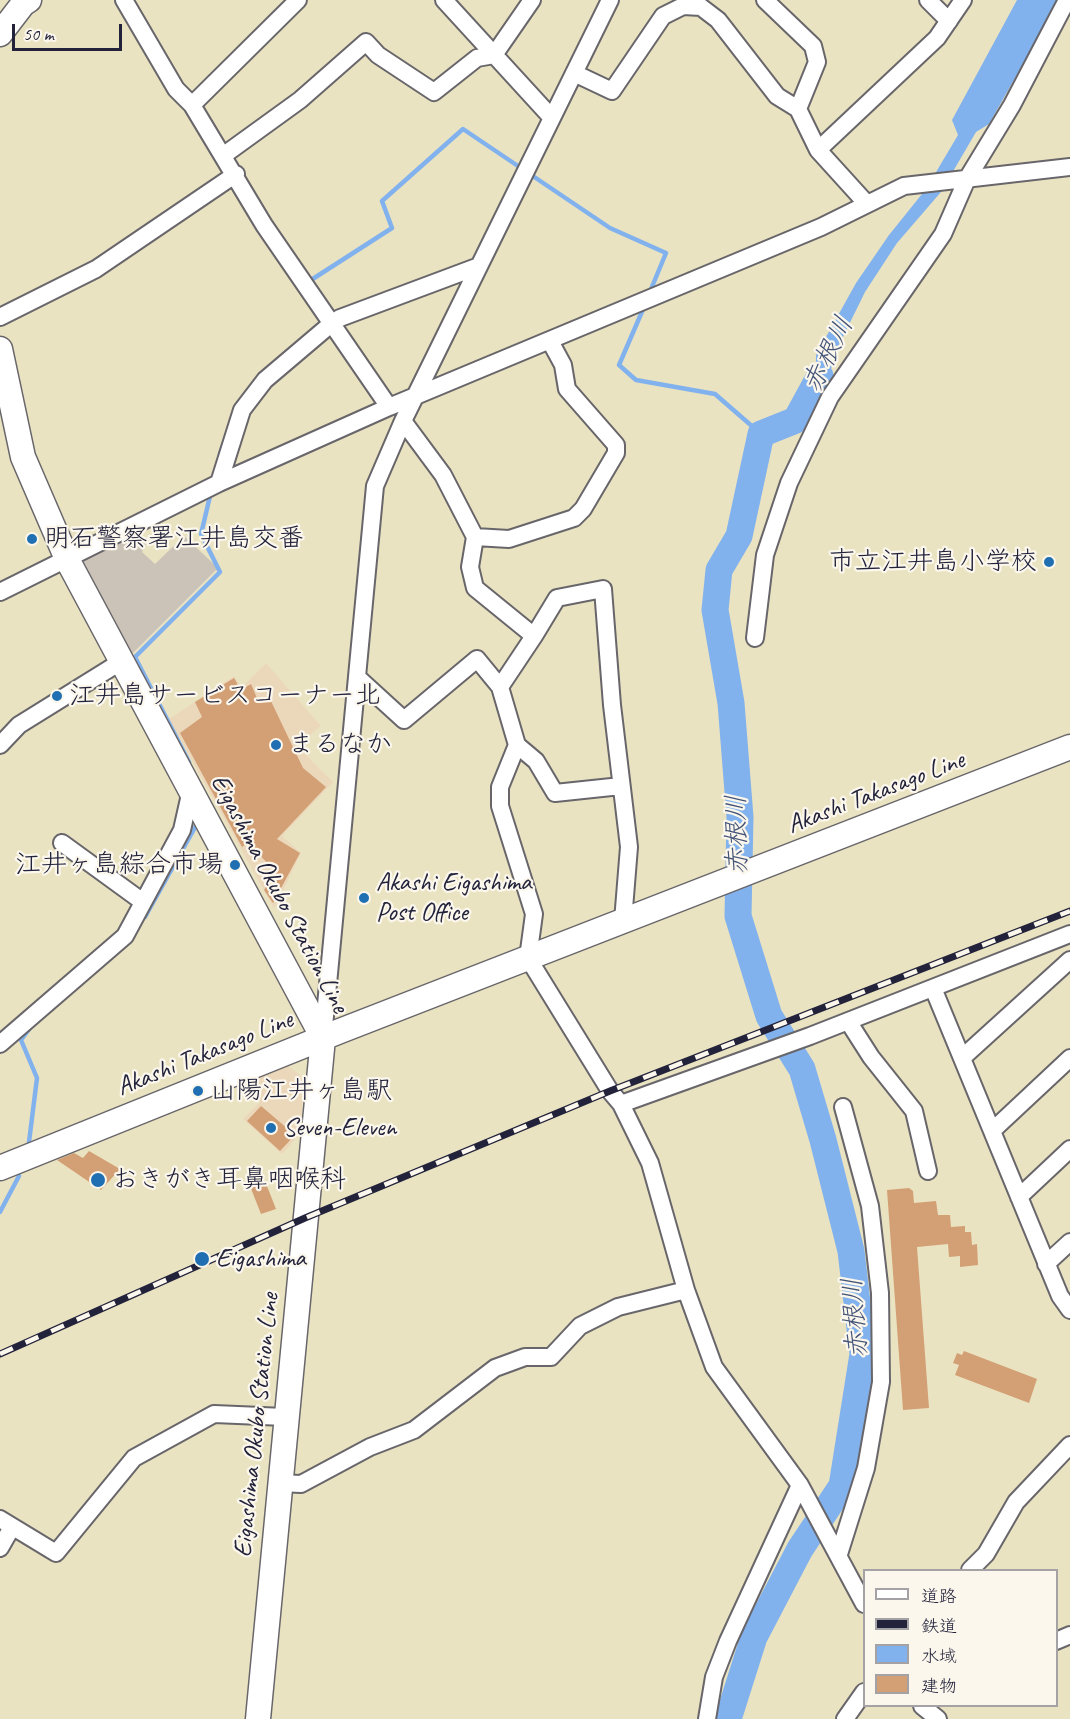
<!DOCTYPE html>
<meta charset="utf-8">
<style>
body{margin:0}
#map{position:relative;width:1070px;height:1719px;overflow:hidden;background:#eae3c2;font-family:Caveat,"Klee One",sans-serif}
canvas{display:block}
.legend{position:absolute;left:863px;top:1569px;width:195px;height:138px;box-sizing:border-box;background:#fbf7ec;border:2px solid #a4a2a5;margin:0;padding:8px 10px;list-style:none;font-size:18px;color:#22223b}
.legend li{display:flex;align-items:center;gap:12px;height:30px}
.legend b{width:30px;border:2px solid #a4a2a5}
.scale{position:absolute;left:12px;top:24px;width:110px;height:27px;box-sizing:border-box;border:3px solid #22223b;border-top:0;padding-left:8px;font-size:18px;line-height:21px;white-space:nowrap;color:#22223b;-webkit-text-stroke:4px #fbf7ec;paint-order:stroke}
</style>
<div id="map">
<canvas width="1070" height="1719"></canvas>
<ul class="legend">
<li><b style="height:8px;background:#fff"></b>道路</li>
<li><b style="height:8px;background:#22223b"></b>鉄道</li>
<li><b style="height:16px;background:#82b2ed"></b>水域</li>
<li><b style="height:16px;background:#d39f74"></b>建物</li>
</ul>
<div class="scale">50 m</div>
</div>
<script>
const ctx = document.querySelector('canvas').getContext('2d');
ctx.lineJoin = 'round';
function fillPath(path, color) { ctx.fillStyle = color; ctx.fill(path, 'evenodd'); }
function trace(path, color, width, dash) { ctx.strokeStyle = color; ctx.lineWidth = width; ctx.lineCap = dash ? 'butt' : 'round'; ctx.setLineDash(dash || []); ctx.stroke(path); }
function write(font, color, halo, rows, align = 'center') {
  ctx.font = font + ' Caveat,"Klee One",sans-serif'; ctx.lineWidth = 4.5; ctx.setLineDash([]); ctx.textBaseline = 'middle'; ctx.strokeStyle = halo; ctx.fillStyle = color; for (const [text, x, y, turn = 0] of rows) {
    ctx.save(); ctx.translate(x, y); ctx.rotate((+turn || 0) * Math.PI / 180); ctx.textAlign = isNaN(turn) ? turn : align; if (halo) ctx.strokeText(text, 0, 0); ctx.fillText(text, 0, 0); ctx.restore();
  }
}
fillPath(new Path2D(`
 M266,663L321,726L297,746L333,782L282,836L301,853L274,909L169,719L234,676L242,687Z
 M288,1066L304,1078L300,1134L282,1154L243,1119L260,1102L242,1085Z`), '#ebd8ba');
fillPath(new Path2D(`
 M184,536L218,568L132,654L80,558L132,537L146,544L142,552L155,564Z`), '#cbc3b8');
fillPath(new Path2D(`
 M1017,0H1059L989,124L976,132L941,192L897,243L865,292L838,347L830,372L802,408L816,372V355L856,283L889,235L926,189L958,135L952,120Z`), '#82b2ed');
trace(new Path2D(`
 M308,282L392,228L382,201L463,129L610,228L666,253L649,294
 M644,307L619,365L636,380L715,394L761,434
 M220,454L229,428
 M189,762L135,657L220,572L201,534L211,492
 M145,917L198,822
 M29,1142L37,1078L21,1040L30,1028
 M0,1212L19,1176`), '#82b2ed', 4.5);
trace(new Path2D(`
 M728,1719L754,1637L800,1549L842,1486L863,1354L851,1251L823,1140L802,1069L769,1016L738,916L740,817L731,703L715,610L719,570L739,536L761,434L796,420L820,376`), '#82b2ed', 27);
fillPath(new Path2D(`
 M234,678L241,690L251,684L259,703L269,697L303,768L326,787L277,839L300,853L273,903L264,890L276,872L248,843L242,847L180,733L202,717L195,702Z
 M261,1106L295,1135L280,1151L247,1121Z
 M89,1151L120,1169L101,1190L57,1160L74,1153L83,1158Z
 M265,1181L276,1209L261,1214L250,1186Z
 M909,1188L913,1191L914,1203L936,1201L938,1215H950L951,1227L965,1226V1232H971L972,1245L977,1244L978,1265L960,1267V1256L949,1257L948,1244L917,1247L929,1408L903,1410L887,1190Z
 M964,1351L1037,1379L1029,1403L955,1375L959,1365L953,1363L957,1353L962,1355Z`), '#d39f74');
const minor = new Path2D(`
 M124,0L176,89L192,105L264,225L389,407
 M444,0L552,118
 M765,0L813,46L817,62L798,109
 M928,0L949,21
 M574,73L612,91L663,16L683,6L701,7L718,20L777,96L798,109L818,150
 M192,105L298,0
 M224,155L300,100L366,42L378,55L434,92L477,58L494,55L532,0
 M867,204L818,150L937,38L963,0
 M0,317L96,269L236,174
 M403,421L443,475L475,537L470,567L475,588L534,636L500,687L517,745L500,787V806L534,914L528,958L610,1091L621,1104L650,1163L686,1290L714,1367L800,1485L864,1604
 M219,483L242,410L265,380L331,324L340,318L479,266
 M475,537L509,539L574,518L583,509L616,453V445L567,389L563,365L550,341
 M0,592L219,483L389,407L821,227L904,186L1070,167
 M534,636L557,598L603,589L612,705L629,847L623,921
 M755,638L765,555L789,483L830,397L943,234L967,179L1012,105L1067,0
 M358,678L404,720L477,659L500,687
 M0,745L19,725L122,661
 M517,745L536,761L555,793L621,786
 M62,843L143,902
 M933,988L1060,1296L1070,1310
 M848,1021L871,1057L914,1111L928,1171
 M323,1037L375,486L403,421L610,0
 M0,1044L125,936L182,830L191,790
 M962,1058L1070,960
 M621,1104L810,1036L1070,934
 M992,1131L1070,1058
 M1019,1197L1070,1149
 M1046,1264L1070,1242
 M279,1483L301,1484L370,1447L414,1430L495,1368L525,1357H551L580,1326L618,1307L686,1290
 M0,1519L56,1553L134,1458L214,1414L285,1417
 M0,1548L12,1527
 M839,1554L866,1468L881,1382L880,1293L870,1206L843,1107
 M970,1570L986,1554L1016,1502L1070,1445
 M1056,1641L1070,1635
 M922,1706L938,1719
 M707,1719L714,1677L728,1641L800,1485
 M845,1719L864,1692`);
const secondary = new Path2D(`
 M0,34L23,4L29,0
 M0,349L23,457L67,559L323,1038L258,1719
 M0,1168L340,1031L1070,747`);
trace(minor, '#68666a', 20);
trace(secondary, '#68666a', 27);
trace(minor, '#fff', 16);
trace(secondary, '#fff', 24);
const rail = new Path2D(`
 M0,1354L305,1218L610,1091L1070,911`);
trace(rail, '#22223b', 7);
trace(rail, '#fbf7ec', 4.5, [14]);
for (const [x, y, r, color] of [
 [32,539,6,"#1f6fb2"],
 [1049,562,6,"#1f6fb2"],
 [57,696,6,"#1f6fb2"],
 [276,745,6,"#1f6fb2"],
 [235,865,6,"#1f6fb2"],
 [364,898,6,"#1f6fb2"],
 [198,1091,6,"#1f6fb2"],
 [271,1128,6,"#1f6fb2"],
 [98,1180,8,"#1f6fb2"],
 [202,1259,8,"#1f6fb2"]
]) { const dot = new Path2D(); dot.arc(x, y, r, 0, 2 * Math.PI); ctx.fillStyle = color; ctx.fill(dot); trace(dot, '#fbf7ec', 2); }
write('26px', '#22223b', '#fbf7ec', [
 ["明石警察署江井島交番",44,539],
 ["市立江井島小学校",1037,562,"right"],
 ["江井島サービスコーナー北",69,696],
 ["まるなか",288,745],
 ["江井ヶ島綜合市場",223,865,"right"],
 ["Akashi Eigashima",376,883],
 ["Post Office",376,913],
 ["山陽江井ヶ島駅",210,1091],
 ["Seven-Eleven",283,1128],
 ["おきがき耳鼻咽喉科",112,1180],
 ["Eigashima",216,1259]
], 'left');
write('26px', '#22223b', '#fbf7ec', [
 ["Akashi Takasago Line",876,793,-21],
 ["Eigashima Okubo Station Line",279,894,62],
 ["Akashi Takasago Line",205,1054,-22],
 ["Eigashima Okubo Station Line",257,1425,-84]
]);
write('italic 27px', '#445479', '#fbf7ec', [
 ["赤根川",829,355,-64],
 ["赤根川",738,835,-91],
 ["赤根川",856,1318,-94]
]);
</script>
